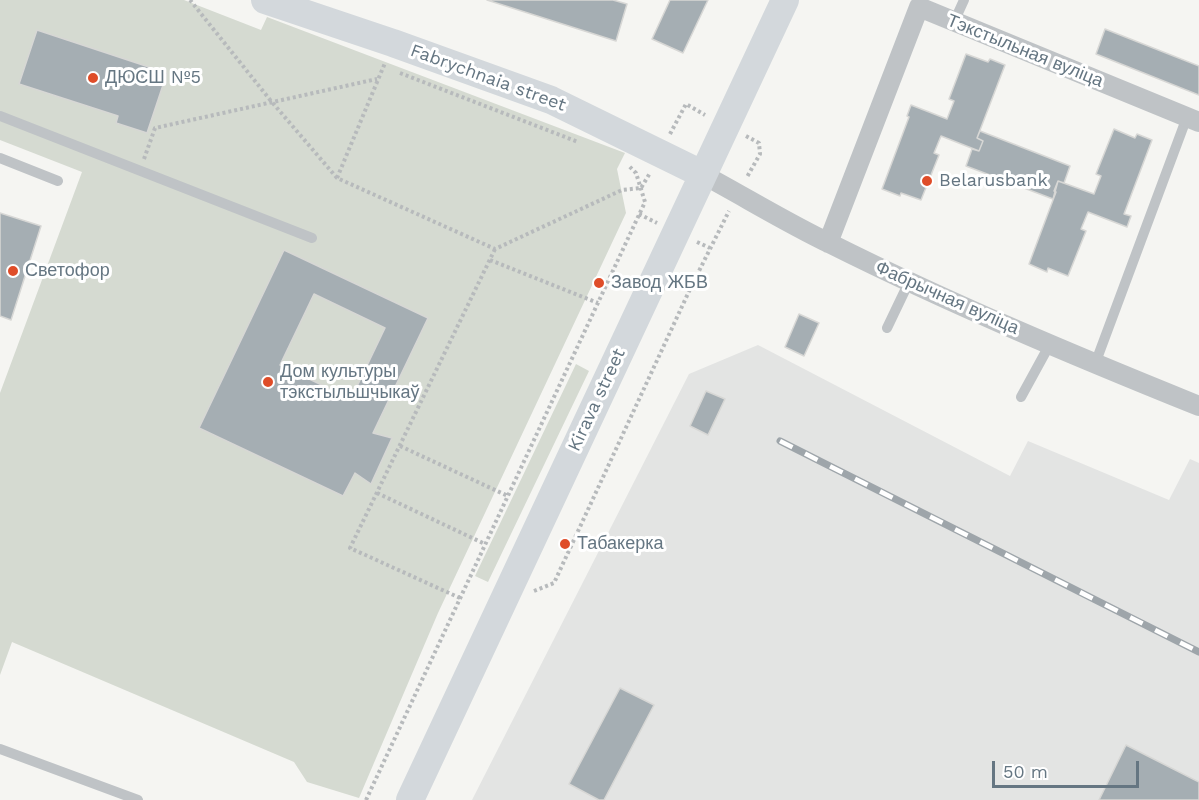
<!DOCTYPE html>
<meta charset="utf-8">
<style>
body{margin:0}
#map{position:relative;width:1199px;height:800px;overflow:hidden;background:#f5f5f2;font-family:"Work Sans",sans-serif}
canvas{display:block}
.scale{position:absolute;left:992px;top:761px;width:147px;height:27px;box-sizing:border-box;border:3px solid #657682;border-top:0;padding-left:8px;font-size:18px;line-height:21px;white-space:nowrap;color:#657682;-webkit-text-stroke:4px #fff;paint-order:stroke}
</style>
<div id="map">
<canvas width="1199" height="800"></canvas>
<div class="scale">50 m</div>
</div>
<script>
const ctx = document.querySelector('canvas').getContext('2d');
ctx.lineJoin = 'round';
function fillPath(path, color) { ctx.fillStyle = color; ctx.fill(path, 'evenodd'); }
function trace(path, color, width, dash) { ctx.strokeStyle = color; ctx.lineWidth = width; ctx.lineCap = dash ? 'butt' : 'round'; ctx.setLineDash(dash || []); ctx.stroke(path); }
function write(font, color, halo, rows, align = 'center') {
  ctx.font = font + ' "Work Sans",sans-serif'; ctx.lineWidth = 6; ctx.setLineDash([]); ctx.textBaseline = 'middle'; ctx.strokeStyle = halo; ctx.fillStyle = color; for (const [text, x, y, turn = 0] of rows) {
    ctx.save(); ctx.translate(x, y); ctx.rotate((+turn || 0) * Math.PI / 180); ctx.textAlign = isNaN(turn) ? turn : align; if (halo) ctx.strokeText(text, 0, 0); ctx.fillText(text, 0, 0); ctx.restore();
  }
}
fillPath(new Path2D(`
 M758,345L1010,476L1028,441L1169,500L1190,459L1199,463V800H472L689,374Z`), '#e3e4e3');
fillPath(new Path2D(`
 M0,0H184L261,30L267,17L625,153L617,169L626,213L438,613L359,798L307,782L294,762L12,642L0,675V393L82,172L0,140Z
 M576,364L589,371L488,582L475,576Z`), '#d5dad1');
const building = new Path2D(`
 M487,0H613L627,4L616,41Z
 M670,0H708L683,53L652,39Z
 M1105,29L1199,66V95L1096,54Z
 M37,30L167,73L147,133L116,123L118,116L19,84Z
 M966,54L988,62L990,59L1005,65L977,138L983,141L979,151L941,136L934,153L939,155L921,200L901,193L900,196L882,189L909,117L907,116L911,105L947,119L954,101L949,99Z
 M1114,129L1135,138L1137,134L1152,140L1124,214L1131,216L1127,227L1088,212L1081,229L1086,231L1068,276L1048,268L1047,272L1029,264L1056,192L1054,191L1058,181L1094,194L1101,176L1096,174Z
 M980,131L1070,166L1064,183L1058,181L1053,199L966,166L972,149L979,151L983,141L977,138Z
 M0,213L41,226L11,320L0,316Z
 M284,250L428,318L373,433L392,438L371,484L355,473L343,496L199,428ZM314,294L385,328L351,399L280,365Z
 M799,314L819,323L804,356L785,347Z
 M706,391L725,399L708,435L690,426Z
 M620,688L654,705L604,800H599L569,784Z
 M1126,745L1199,782V800H1099Z`);
fillPath(building, '#a5aeb3');
trace(building, '#d7d7d5', 1.5);
trace(new Path2D(`
 M190,0L271,101L337,178L495,249L622,190L641,188L650,173
 M400,73L578,142
 M670,134L686,104L705,115
 M746,136L759,143L760,154L747,177
 M144,159L155,128L377,79
 M337,178L385,63
 M639,214L657,223
 M697,242L710,248
 M490,260L598,303
 M400,446L508,496
 M377,493L485,544
 M534,591L554,583L691,287L729,211
 M460,598L350,548L495,249
 M366,800L645,202L636,173L628,165`), '#b7babc', 4, [3, 3]);
trace(new Path2D(`
 M954,22L964,0
 M0,116L312,238
 M0,158L58,181
 M887,328L909,282
 M1095,364L1187,117
 M1021,397L1050,344
 M0,749L138,800`), '#bfc3c6', 10);
trace(new Path2D(`
 M702,174C745,197 787,223 831,244C951,304 1075,356 1199,406
 M828,243L919,7L1199,122`), '#bfc3c6', 20);
trace(new Path2D(`
 M265,0L393,43L551,100L702,174
 M410,800L785,0`), '#d3d8dc', 28);
const rail = new Path2D(`
 M780,441L1199,652`);
trace(rail, '#9ea5aa', 7);
trace(rail, '#fff', 4.5, [14]);
for (const [x, y, r, color] of [
 [93,78,6,"#df4d29"],
 [927,181,6,"#df4d29"],
 [13,271,6,"#df4d29"],
 [599,283,6,"#df4d29"],
 [268,382,6,"#df4d29"],
 [565,544,6,"#df4d29"]
]) { const dot = new Path2D(); dot.arc(x, y, r, 0, 2 * Math.PI); ctx.fillStyle = color; ctx.fill(dot); trace(dot, '#fff', 2); }
write('18px', '#657682', '#fff', [
 ["Тэкстыльная вуліца",1025,51,22],
 ["Fabrychnaia street",488,78,20],
 ["Фабрычная вуліца",947,298,24],
 ["Kirava street",597,400,-65]
]);
write('18px', '#657682', '#fff', [
 ["ДЮСШ №5",105,78],
 ["Belarusbank",939,181],
 ["Светофор",25,271],
 ["Завод ЖБВ",611,283],
 ["Дом культуры",280,372],
 ["тэкстыльшчыкаў",280,393],
 ["Табакерка",577,544]
], 'left');
</script>
